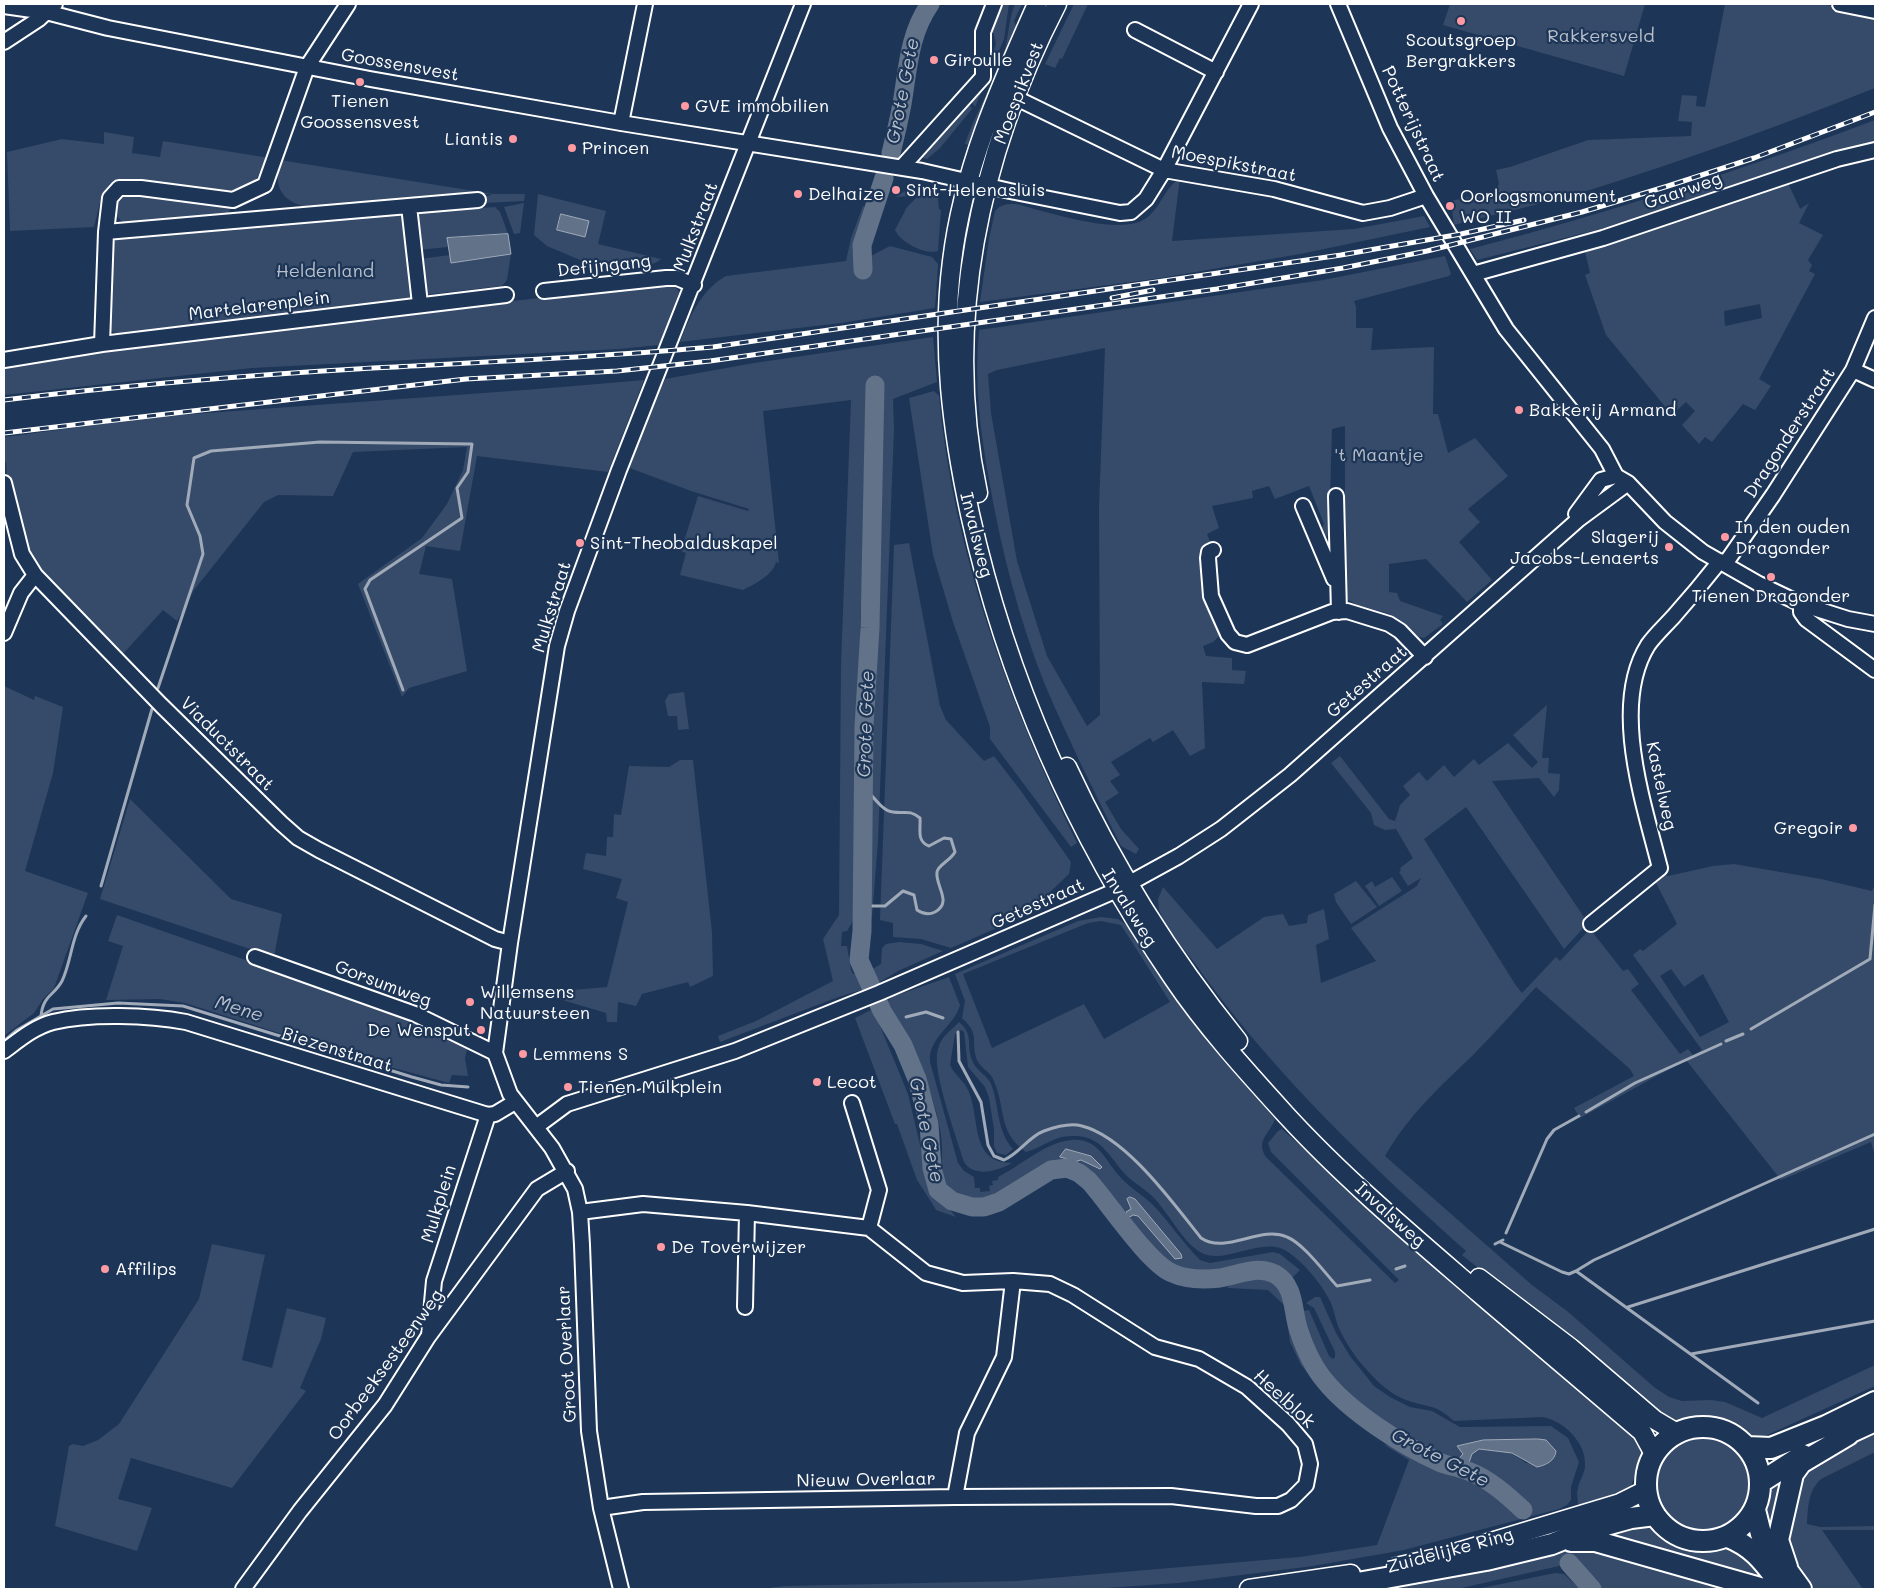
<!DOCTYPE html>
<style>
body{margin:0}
#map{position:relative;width:1879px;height:1593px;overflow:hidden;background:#1d3557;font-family:Mali,sans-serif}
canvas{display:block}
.frame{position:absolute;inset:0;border:5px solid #fff;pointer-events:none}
</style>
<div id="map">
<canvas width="1879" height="1593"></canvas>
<div class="frame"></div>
</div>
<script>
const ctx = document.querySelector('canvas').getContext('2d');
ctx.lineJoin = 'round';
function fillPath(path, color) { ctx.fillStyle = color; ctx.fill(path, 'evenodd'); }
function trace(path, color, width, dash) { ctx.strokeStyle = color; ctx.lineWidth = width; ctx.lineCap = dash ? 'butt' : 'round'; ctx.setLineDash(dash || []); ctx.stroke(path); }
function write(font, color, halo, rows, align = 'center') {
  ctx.font = font + ' Mali,sans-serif'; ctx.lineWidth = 4.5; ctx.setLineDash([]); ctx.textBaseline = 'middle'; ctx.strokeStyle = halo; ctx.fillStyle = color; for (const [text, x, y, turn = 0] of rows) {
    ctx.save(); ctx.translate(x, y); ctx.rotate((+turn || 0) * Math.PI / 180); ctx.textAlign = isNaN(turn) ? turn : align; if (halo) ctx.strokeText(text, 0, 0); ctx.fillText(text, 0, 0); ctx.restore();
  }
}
fillPath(new Path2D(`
 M999,4H1009L1004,39L975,107L969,98L982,83L996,44L991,23Z
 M1015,4H1022L1014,21L1017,29L973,146L965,144C975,114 992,86 1003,56C1009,39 1008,20 1015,4Z
 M1074,4H1088L1062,59L1060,58L1055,68L1045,64Z
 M1450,4H1645L1624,76L1443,25Z
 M1725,4H1822L1875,15V88C1782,125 1689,159 1593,189C1547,203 1500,213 1454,225L1451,201L1496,191L1499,184L1496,170L1510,167L1588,140L1691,136L1692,122L1678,121L1682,95L1697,96L1696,106L1705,107Z
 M967,100L972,109L940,148L927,159L916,156Z
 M1875,120V143L1779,171L1632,221L1477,260L1470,249C1608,213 1743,170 1875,120Z
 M104,132L134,137L132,153L160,157L163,141L270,158L254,182L227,192L107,191L101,198L94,227L10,231L7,152L62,139L104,144Z
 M280,160L493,194H525L524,201L484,203L486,197L492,194L438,195L306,207C279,200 274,185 280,160Z
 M1180,178L1172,241L1354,229L1424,216L1430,227L1300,254L1161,278L980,302L989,239L995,211C1001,204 1007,204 1016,204C1045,211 1125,239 1149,216C1162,204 1165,188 1180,178Z
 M1778,182L1780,186L1788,183L1800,209L1809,203L1799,223L1823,235L1808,260L1812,265L1809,271L1815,274L1759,379L1771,386L1755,410L1743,404L1712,442L1705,437L1699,444L1682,425L1695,411L1686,402L1672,415L1606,335L1585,275L1590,273L1584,247ZM1760,304L1762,318L1725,326L1724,311Z
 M917,184L929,186L938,197L939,209L941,210L938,251C925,255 901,243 895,230L907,207L918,196L914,192L910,196L895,197Z
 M125,192L226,203L231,208L227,215L128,224L123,223L116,215L117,201Z
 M538,194L606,211L598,244L661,259C655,267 616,272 606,271L547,246L534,235Z
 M524,203L520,233L514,234L504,207Z
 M863,206L869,208C860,232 850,249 856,275L870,269L869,257L890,246L932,257L938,264L935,308L841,323L680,342C690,316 701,290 726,276L846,261L851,238Z
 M495,207L500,212L508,234L447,238L448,247L418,250L413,213Z
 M404,210L414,301L122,335L111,331L106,326L112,242L119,234Z
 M511,254L507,280L502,286L423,295L419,259L450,255L451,263Z
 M1445,256L1451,274L1449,276L1354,301L1356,307V328H1373L1371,350L1434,347L1433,414H1438L1448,453L1475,438L1508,476L1468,509L1480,522L1459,542L1492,580L1467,602L1426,559L1389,564V592L1397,593L1400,601L1443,616L1440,620L1443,624L1424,638L1419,637L1390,614L1357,605L1345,598V426L1332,429L1329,534L1326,537L1323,538L1319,532L1324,524L1309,486L1275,499L1269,486L1252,491L1253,498L1212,506L1219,528L1207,534L1213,549L1220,635L1213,642L1203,646L1206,656L1232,658V670L1246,671L1244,684L1202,682L1205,748L1190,756L1173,730L1153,742L1150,738L1111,762L1120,775L1110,781L1119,793L1105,802L1121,829L1139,849L1136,854L1121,846C1095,793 1068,739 1045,685C1019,620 1001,549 989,480C980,431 974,380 979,330L1323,280ZM1105,348L1099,506L1100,715L1087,726L1047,656L1017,561L991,413L988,374L997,370Z
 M673,284L679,292L659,345L619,349L252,368L4,395V366C226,332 449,307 673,284Z
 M933,337L937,382L893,399L894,429L878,841L872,917H866L882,388L878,383L872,384L869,391L870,441L860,621L861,655L854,866L856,916L847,931L842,932L841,946H847L851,970L853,974L858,973L863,985L861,986L862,990L841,996L720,1042L718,1036L756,1021L833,981L823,939L839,915L841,663L851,400L763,411L779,563L776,562C773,575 755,584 743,590L680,575L686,553L681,551L698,496L748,511L749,509L691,491L627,467L665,379L754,363Z
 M644,380L608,472L477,456L460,551L426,546L419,574L452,579L467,671L409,688L402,697L358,584L422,538L447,504L463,470L467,447L353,452L333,496L278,495L264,502L194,590L177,621L163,610L121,656L46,581L25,541L7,479L6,462H4V437C62,430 121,420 180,415C335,403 489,394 644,380Z
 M934,391L939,396C953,552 1009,703 1077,843L1071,847L990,739V727L953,622L933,555L909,398Z
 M909,543L940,706L946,720L984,761L994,756L1021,791L1071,862L1069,874L1049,893L1036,911L951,948L921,939L893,937V923L880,920L894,545Z
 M4,686L34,700L35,696L63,707L53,773L25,871L88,893L54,988L43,999L34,1013L4,1036Z
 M684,692L689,729L678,730L677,716H668L665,701L669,694Z
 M1547,705L1542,758H1549L1548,773L1560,774L1559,790L1554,797L1539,778L1492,781L1588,923L1564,949L1466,807L1424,839L1515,984L1522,993L1556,957L1560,961L1590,929L1623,971L1628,969L1639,984L1631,990L1680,1054L1688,1049L1693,1055L1702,1050L1633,955L1640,949L1643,951L1677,924L1653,877L1660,873L1668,876L1713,866L1734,864L1821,879L1872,891L1875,884V1156L1871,1142L1781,1180L1686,1060L1580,1118L1574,1108L1634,1076L1630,1069L1536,987C1515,1010 1495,1033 1473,1055C1437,1090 1411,1112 1385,1156L1532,1285L1567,1311L1654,1387L1669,1397L1682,1401L1711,1400L1725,1402L1762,1418L1875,1365V1386L1765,1436L1755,1437L1727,1421L1716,1418L1704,1417L1671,1422L1462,1255L1466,1251C1370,1165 1280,1080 1204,976C1190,955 1168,933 1159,910L1158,899L1163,887L1217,949L1264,917L1283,914L1289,926L1307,923L1308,915L1324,909L1329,939L1316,945L1321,983L1376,961L1351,928L1417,886L1421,878L1408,886L1399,872L1401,870L1400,868L1413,858L1396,829L1385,830L1374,825L1371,813L1331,763L1340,756L1389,819L1395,821L1400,805L1410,795L1403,786L1419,772L1427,781L1444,765L1454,777L1474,759L1479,765L1508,743L1532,768L1538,762L1513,735ZM1671,969L1684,987L1703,974L1729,1022L1700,1037L1660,976Z
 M680,760H693L712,932L713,976L690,987L688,982L642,994L636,1006L618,1002L617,1022H607L606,1013L559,999L560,991L607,987L628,902L616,898L622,879L583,869L586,853L606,856L607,837H613L614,814L621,815L629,766L669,767Z
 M130,799L231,899L282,914L274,957L100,899Z
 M1392,877L1402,891L1379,906L1365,886L1372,881L1375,887Z
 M1356,881L1377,907L1351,924L1336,902L1334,894Z
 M117,915L417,1020L468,1045L465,1058L468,1076L452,1075L449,1083L357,1058L185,1003L160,999L106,1000L123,946L108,941Z
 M1101,917L1118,919L1128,926L1175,999L1205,1039L1275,1119C1270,1134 1255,1140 1266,1157L1395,1283L1399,1280L1271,1152L1268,1143L1278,1131L1282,1129L1445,1278L1448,1274L1636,1436L1642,1452L1631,1487L1624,1492L1579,1508C1578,1501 1576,1495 1578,1488C1579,1481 1585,1473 1585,1466C1587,1443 1563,1420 1542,1417L1454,1421C1434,1403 1428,1408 1406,1400C1392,1395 1377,1382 1367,1370C1356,1359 1344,1340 1338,1326C1335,1318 1334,1309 1330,1301C1321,1283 1304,1263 1288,1252C1263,1234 1224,1267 1200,1252C1182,1241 1168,1212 1153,1197C1144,1188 1132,1182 1124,1173C1109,1156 1101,1136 1075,1136C1054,1135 1044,1147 1026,1152C996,1131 1007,1106 992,1077C988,1071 980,1067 977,1060C970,1042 981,1035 962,1018L965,1001L955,974L1078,921ZM1101,921L1121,925L1170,1002L1104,1039L1084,1004L992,1048L963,974L1088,923Z
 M899,942L921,944L943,951L898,971L878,983L877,980L874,981L869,971L881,964L882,948L886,944Z
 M949,977L960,1005C954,1027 928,1037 930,1062L958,1163L964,1171L974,1177L975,1188H980V1192L990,1191L989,1186L993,1185L992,1181L998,1180V1177C1020,1166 1041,1146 1065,1141C1098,1134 1104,1160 1121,1178C1130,1188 1143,1195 1153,1205C1170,1223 1183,1243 1200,1260L1210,1263L1273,1252L1280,1254L1300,1270L1290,1280C1284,1275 1278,1270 1271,1268C1244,1261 1206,1281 1176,1269C1157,1262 1142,1237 1129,1223L1128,1218L1133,1215L1138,1216L1175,1259L1127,1203L1131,1210L1126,1212L1100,1184L1075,1165L1077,1161L1081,1160L1099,1169L1092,1156L1066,1149L1068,1162C1059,1165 1048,1164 1039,1169C1022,1177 1012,1192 994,1197C979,1201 959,1205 948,1191C937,1177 943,1163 942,1147C941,1116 927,1085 917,1055L914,1057L899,1023L886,1012L884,1004L892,997Z
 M873,1009L908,1094L930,1187L956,1217L936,1210L928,1197L917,1180L897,1124H895L855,1018Z
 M959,1022C974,1034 966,1045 972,1060C975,1070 987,1075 991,1084C1000,1107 996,1130 1013,1149L1006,1155L997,1153L994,1146V1129L989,1098L985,1087L968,1067L964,1032L961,1030L955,1034L950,1065C954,1074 964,1081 968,1090C981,1118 969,1163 1012,1163C998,1171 974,1178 964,1162C957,1138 931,1070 938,1049C941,1036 951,1031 959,1022Z
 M212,1244L265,1255L242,1360L272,1368L287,1308L326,1318L321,1339L300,1388L306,1391L232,1488L131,1458L118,1499L152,1508L137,1551L55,1526L69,1446L73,1444L83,1446L98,1440L119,1424L199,1299Z
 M1244,1275C1295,1272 1288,1315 1298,1350C1303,1366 1317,1382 1327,1396L1301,1365L1290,1342L1285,1306L1268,1290L1227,1288L1234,1280Z
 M1315,1297H1320L1336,1333L1350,1356L1374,1386L1390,1397L1410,1407L1432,1411L1460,1427L1551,1426L1568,1438L1579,1462L1571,1487V1500L1567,1505L1559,1509L1404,1550L1313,1566L1178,1583L1092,1589H760L785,1586L1016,1581L1300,1557L1377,1545L1409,1460L1383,1444C1391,1447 1402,1448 1409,1452C1417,1457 1423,1464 1432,1468C1459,1479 1502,1481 1514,1514L1531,1508L1513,1489L1468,1465L1472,1454L1479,1449L1512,1453L1526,1463L1546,1465L1555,1455L1538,1439L1483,1440L1458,1446L1463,1454L1455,1463C1404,1448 1298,1371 1303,1311L1309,1310L1329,1356L1333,1359L1335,1357V1352L1314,1308L1306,1303Z
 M1875,1430V1452L1821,1479C1808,1491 1808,1507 1807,1524L1820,1527L1875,1526V1530H1822L1863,1589H1810L1787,1554L1783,1537L1801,1471Z
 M1655 1483a48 48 0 1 1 96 0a48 48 0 1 1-96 0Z
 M1792,1465L1774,1538L1762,1523L1768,1486Z
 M1649,1523C1668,1535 1683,1549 1707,1548C1716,1548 1725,1545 1735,1545L1779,1589L1588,1535Z
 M1588,1545L1748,1589H1600L1577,1562L1457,1589H1382L1466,1575Z
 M1555,1573L1564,1574L1580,1589H1477Z`), '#364b69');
const water = new Path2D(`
 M561,214L589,221L585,237L557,230Z
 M508,234L511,254L451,263L447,238Z
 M1066,1149L1091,1156L1102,1167L1100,1169L1081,1160L1077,1161L1075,1165L1065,1164L1067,1159L1060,1157Z
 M1130,1197L1135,1199L1181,1254L1182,1258L1175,1259L1138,1216L1133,1215L1128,1218L1126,1212L1131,1209L1127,1199Z
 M1538,1439L1546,1440L1556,1451C1555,1461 1546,1465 1537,1467L1512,1453L1479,1449L1472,1454L1468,1465L1455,1463L1463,1454L1457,1446L1483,1440Z`);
fillPath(water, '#617289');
trace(water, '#a0aab8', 1);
trace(new Path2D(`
 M158,688L203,554L200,536L187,505L194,458L211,451L320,442L472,444L468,472L457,488L462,518L370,580L365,589L403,690
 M101,886L152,709
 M862,906H885L903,891L914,895L917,910C923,914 929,915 935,912C953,902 935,886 937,872C938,865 950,861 955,852L951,839L944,838L929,846C916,841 921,829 920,818C909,809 905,814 893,812C882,811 872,795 865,788
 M860,978L866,975
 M41,1016C43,995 54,996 62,981C72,960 71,935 86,916
 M906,1017L926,1012L943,1018
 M891,1026L897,1022
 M1751,1029L1870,959L1875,905
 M958,1032L959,1061L981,1102L988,1145L994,1156L1004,1160C1020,1153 1028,1137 1044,1131C1055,1127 1071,1123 1082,1126C1126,1137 1173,1203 1201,1238C1226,1255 1260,1225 1287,1237C1304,1244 1324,1272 1337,1286L1370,1280
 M4,1041L17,1030L53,1009L118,1003L183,1006L412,1077L441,1085L468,1087
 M1726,1041L1743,1034
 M1586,1112L1635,1083L1721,1044
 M1506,1233L1547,1139L1554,1130L1579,1116
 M1500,1242L1562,1272L1569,1274L1576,1271L1758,1403
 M1495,1244L1503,1240
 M1396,1269L1405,1266
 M1576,1271L1594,1260L1875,1134
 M1628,1307L1875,1229
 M1691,1354L1875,1321`), '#a0aab8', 3);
trace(new Path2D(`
 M891,153C895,137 899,120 902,104C908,68 909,34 930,4
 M863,270L862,245L884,178
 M875,385L870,628L864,726L862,931L859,960L882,1011L903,1045L917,1079L929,1124L932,1168L938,1190L952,1201L972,1207H984L999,1202L1051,1170L1067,1168L1079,1173L1089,1181C1108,1202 1149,1264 1172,1273C1187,1280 1203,1280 1220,1278C1238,1275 1257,1265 1275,1274C1296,1286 1292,1312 1299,1331C1305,1349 1313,1367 1325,1381C1350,1412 1403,1446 1439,1462C1448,1466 1458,1467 1468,1471C1489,1479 1506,1494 1523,1510
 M1569,1563L1592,1589`), '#617289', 19);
const minor = new Path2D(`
 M1338,4L1390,128L1426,196L1506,329L1602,449L1616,476L1628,483L1665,522L1703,552L1759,584L1801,604L1848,619L1875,624
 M1840,4L1875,11
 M4,6L46,12L108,28L370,79L621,123L922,171L1010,191L1120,213L1131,212L1146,199L1164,170L1251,4
 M1135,30L1216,72
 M4,42L39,19L55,4
 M1016,98L1164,170L1274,189L1363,213L1390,208L1426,196
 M621,123L645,4
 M902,167L983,77V32L994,4
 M409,206L420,304
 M106,232L478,200
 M1473,274L1603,238L1837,159L1875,150
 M544,291L666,278H677L694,285
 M102,344L106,232L110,198L119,188H141L233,200L265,185L307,67L348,4
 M4,360L102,344L506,295
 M1853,370L1875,380
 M4,483L22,554L35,575L161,705L281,823L298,838L319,850L495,939L510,943
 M1336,496L1339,612
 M1303,506L1334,579
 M1576,514L1601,480L1616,476
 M1213,550L1209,552L1208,558L1211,596L1228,634L1235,642L1247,645L1332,612L1347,611L1389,624L1400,631L1425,657
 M1725,564L1773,495L1853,370L1875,318
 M1801,604V612L1806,619L1875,670
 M4,633L21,593L35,575
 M1591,924L1660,868C1644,804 1610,706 1648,645C1655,635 1665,626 1674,616C1690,598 1705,580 1720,561
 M255,957L415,1014L495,1053
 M4,1051C19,1040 34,1027 53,1022C90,1013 149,1015 186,1022L488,1115
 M852,1103L879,1190L869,1228
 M488,1115L495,1114L515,1102
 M536,1127L567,1104L735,1051L879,993L1117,890L1179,856L1221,829L1290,775L1579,519L1628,483
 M580,1212L643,1204L747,1213L869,1228L926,1273L963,1283L1013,1281L1004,1357L967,1433L955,1497L643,1502L601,1508
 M745,1307L747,1213
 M429,1335L434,1281L488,1115
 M955,1497L1171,1496L1256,1506H1278L1291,1500L1306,1485L1310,1464L1305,1444L1288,1424L1247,1387L1199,1359L1155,1347L1073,1295L1050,1284L1013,1281
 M243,1589L300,1511L385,1405L428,1337L537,1189L567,1171
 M621,1589L601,1508L589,1431L582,1245L580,1212L575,1189L552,1148L510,1094L495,1053L510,943L557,646L567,611L619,470L803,4`);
const major = new Path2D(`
 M1037,4C1000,87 963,169 952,261C941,346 952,431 970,514C1007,680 1077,837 1173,978C1206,1027 1247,1072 1287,1116C1346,1180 1414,1237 1480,1294C1534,1340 1588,1386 1642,1432L1654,1454
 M978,493C942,324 979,155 1057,4
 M1067,767C1112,864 1171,958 1238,1041
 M1479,1278L1571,1348L1655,1420L1677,1433
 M1396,1567L1441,1557L1620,1503L1646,1490
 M1249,1589L1351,1574`);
const highway = new Path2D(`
 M1646 1484a57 57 0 1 1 114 0a57 57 0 1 1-114 0Z
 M1836,1439L1875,1421
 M1747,1447L1771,1448L1826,1426L1875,1402
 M1761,1482L1803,1455
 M1755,1510L1761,1534L1801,1589
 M1728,1537C1756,1548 1766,1566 1784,1589
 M1571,1541H1595L1764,1589
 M1787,1567L1778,1540L1793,1474L1801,1463L1848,1435
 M1324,1589L1486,1560L1552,1544L1584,1531L1631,1518L1655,1515`);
trace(minor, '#fff', 18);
trace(major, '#fff', 21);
trace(highway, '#fff', 24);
trace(minor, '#1d3557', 14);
trace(major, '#1d3557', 18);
trace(highway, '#1d3557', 20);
const rail = new Path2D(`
 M1112,298L1153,290
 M4,400C126,385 250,375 373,368C487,362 600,357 713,347L1341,255L1461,234L1524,220
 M4,433L466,379L617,371L710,361L1217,289L1343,268L1427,251L1582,212L1668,186L1754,158L1875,112`);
trace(rail, '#fff', 5);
trace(rail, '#1d3557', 3, [9]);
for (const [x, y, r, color] of [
 [1461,21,5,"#ff9aa2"],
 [934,60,5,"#ff9aa2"],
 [360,82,5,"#ff9aa2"],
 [685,106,5,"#ff9aa2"],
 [513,139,5,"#ff9aa2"],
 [572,148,5,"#ff9aa2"],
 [896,190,5,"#ff9aa2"],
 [798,194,5,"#ff9aa2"],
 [1450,206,5,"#ff9aa2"],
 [1519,410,5,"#ff9aa2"],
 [1725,537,5,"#ff9aa2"],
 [580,543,5,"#ff9aa2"],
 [1669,547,5,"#ff9aa2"],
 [1771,577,5,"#ff9aa2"],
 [1853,828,5,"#ff9aa2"],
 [470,1002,5,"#ff9aa2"],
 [481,1030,5,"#ff9aa2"],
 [523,1054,5,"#ff9aa2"],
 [817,1082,5,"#ff9aa2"],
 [568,1087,5,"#ff9aa2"],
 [661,1247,5,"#ff9aa2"],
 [105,1269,5,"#ff9aa2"]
]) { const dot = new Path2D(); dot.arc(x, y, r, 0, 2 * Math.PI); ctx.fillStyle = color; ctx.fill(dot); trace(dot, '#1d3557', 2); }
write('18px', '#b9c0ca', '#1d3557', [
 ["Rakkersveld",1601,36],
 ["Heldenland",325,271],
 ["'t Maantje",1379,455]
]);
write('18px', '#fff', '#1d3557', [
 ["Scoutsgroep",1461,40,"center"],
 ["Bergrakkers",1461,61,"center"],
 ["Giroulle",944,60],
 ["Tienen",360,101,"center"],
 ["Goossensvest",360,122,"center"],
 ["GVE immobilien",695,106],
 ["Liantis",503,139,"right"],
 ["Princen",582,148],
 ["Sint-Helenasluis",906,190],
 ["Delhaize",808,194],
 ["Oorlogsmonument",1460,196],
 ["WO II",1460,217],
 ["Bakkerij Armand",1529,410],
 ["In den ouden",1735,527],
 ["Dragonder",1735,548],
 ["Slagerij",1659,537,"right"],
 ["Jacobs-Lenaerts",1659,558,"right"],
 ["Sint-Theobalduskapel",590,543],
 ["Tienen Dragonder",1771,596,"center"],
 ["Gregoir",1843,828,"right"],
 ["Willemsens",480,992],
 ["Natuursteen",480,1013],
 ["De Wensput",471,1030,"right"],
 ["Lemmens S",533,1054],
 ["Lecot",827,1082],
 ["Tienen Mulkplein",578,1087],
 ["De Toverwijzer",671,1247],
 ["Affilips",115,1269]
], 'left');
write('18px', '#fff', '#1d3557', [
 ["Goossensvest",400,65,10],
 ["Moespikvest",1019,93,-69],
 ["Potterijstraat",1413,124,65],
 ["Moespikstraat",1234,164,11],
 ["Gaarweg",1683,191,-19],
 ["Mulkstraat",696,227,-69],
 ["Defijngang",604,266,-6],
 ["Martelarenplein",259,306,-7],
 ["Dragonderstraat",1790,433,-57],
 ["Invalsweg",976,535,76],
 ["Mulkstraat",552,607,-73],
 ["Getestraat",1367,682,-41],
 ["Viaductstraat",227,744,45],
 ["Kastelweg",1661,786,78],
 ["Getestraat",1038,904,-24],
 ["Invalsweg",1129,908,58],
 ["Gorsumweg",383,984,21],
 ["Biezenstraat",337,1050,17],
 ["Mulkplein",439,1204,-73],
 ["Invalsweg",1390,1215,42],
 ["Groot Overlaar",567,1354,-93],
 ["Oorbeeksesteenweg",386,1365,-54],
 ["Heelblok",1284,1399,43],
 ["Nieuw Overlaar",866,1480,-1],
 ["Zuidelijke Ring",1450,1551,-15]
]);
write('italic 19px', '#b8c0ca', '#1d3557', [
 ["Grote Gete",903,91,-79],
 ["Grote Gete",866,724,-88],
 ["Mene",239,1009,17],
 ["Grote Gete",926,1130,78],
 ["Grote Gete",1440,1458,27]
]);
</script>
